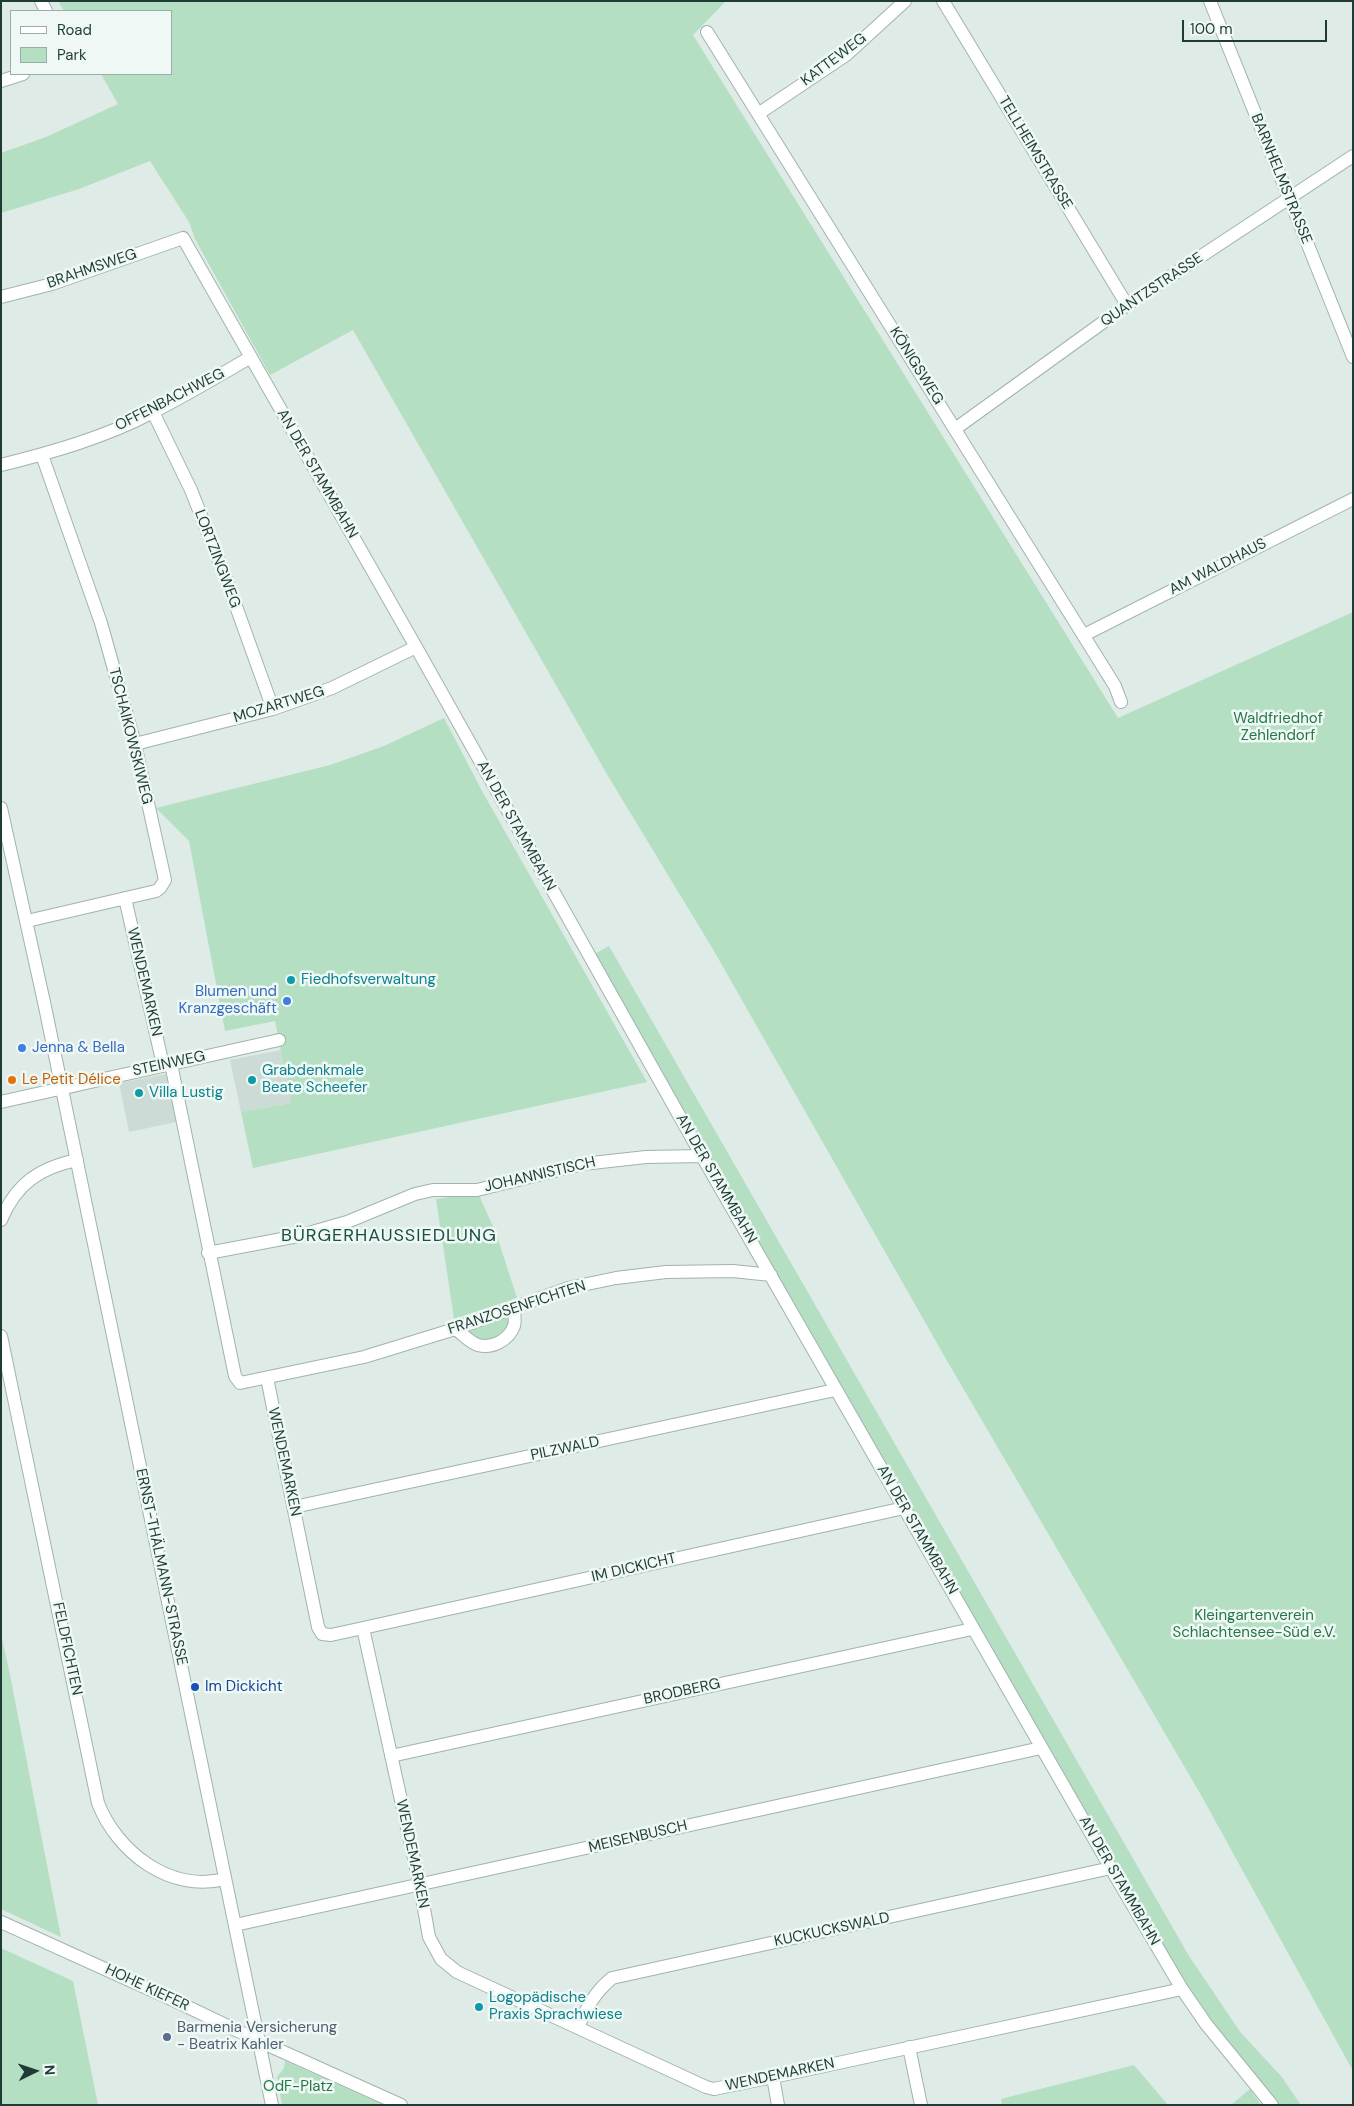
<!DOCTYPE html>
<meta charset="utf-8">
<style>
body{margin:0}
#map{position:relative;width:1354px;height:2106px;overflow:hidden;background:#deebe6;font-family:"DM Sans",sans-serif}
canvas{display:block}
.frame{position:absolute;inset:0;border:2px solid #1e3c35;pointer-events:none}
.legend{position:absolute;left:10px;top:10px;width:162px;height:65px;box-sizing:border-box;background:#eff8f4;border:1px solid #9bada8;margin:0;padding:6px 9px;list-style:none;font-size:15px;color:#1e3c35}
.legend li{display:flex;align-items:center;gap:10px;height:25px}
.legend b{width:25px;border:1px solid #9bada8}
.north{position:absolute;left:10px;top:2046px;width:50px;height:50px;-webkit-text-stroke:4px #eff8f4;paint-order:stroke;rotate:86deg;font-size:14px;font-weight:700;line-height:20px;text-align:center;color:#1e3c35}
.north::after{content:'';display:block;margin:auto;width:18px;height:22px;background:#1e3c35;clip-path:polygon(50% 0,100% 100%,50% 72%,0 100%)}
.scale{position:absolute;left:1182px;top:20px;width:145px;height:22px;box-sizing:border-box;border:2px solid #1e3c35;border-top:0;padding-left:6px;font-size:15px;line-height:18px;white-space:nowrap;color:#1e3c35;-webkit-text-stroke:4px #eff8f4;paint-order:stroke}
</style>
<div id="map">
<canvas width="1354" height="2106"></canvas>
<div class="frame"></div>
<ul class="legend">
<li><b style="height:6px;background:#fff"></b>Road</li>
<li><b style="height:14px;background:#b5dfc2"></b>Park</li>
</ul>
<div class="north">N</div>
<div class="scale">100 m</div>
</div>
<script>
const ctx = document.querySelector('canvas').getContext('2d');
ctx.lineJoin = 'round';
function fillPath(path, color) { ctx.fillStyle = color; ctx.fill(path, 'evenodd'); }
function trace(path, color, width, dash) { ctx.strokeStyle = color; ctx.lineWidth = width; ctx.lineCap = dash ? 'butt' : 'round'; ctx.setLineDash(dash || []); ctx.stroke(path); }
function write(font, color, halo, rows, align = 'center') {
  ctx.font = font + ' "DM Sans",sans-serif'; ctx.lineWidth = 5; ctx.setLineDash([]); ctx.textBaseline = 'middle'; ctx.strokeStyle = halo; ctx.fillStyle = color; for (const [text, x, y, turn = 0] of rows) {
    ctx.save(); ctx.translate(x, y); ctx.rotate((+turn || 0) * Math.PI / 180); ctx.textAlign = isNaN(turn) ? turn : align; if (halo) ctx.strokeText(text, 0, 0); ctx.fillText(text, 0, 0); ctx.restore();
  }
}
fillPath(new Path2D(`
 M281,1050L291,1103L241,1112L230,1060Z
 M166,1074L176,1122L129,1132L119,1083Z`), '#ccdbd5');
fillPath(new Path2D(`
 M58,1H726L693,35L1118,718L1353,612V2071L1201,1795L946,1359L714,951L608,776L353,330L270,375L195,239L189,222L150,161L79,189L1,213V153L46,137L118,104L101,74H171V11H64Z
 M444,718L482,791L647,1082L253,1168L241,1112L291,1103L275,1021L225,1031L189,841L156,808L330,765L384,746Z
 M609,946L1189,1956L1241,2033L1281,2076L1301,2105H1272L1217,2039L589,957Z
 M478,1193L496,1233L517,1298L454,1319L436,1199Z
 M511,1314L512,1325L497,1339L478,1341L466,1331Z
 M1,1634L10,1675L61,1937L1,1909Z
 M1,1948L73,1981L98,2105H1Z
 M285,2061L384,2105H282L277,2077L284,2068Z
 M1134,2065L1168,2105H1002L1001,2099Z
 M1250,2089L1261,2105H1231Z`), '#b5dfc2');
const minor = new Path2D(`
 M41,1L46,11
 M943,1L1127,305
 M1210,1L1353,357
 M707,32L1115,686L1121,702
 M1,81L23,74
 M758,114L846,55L905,1
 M1,297L52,284L183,238L416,647L702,1156L1116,1877L1182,1989L1206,2024L1272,2105
 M153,412L191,490L228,584L273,709
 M955,429L1127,305L1353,156
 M1,465C53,452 106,437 153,412C186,395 218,376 251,357
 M1084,635L1353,499
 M135,744L273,709L332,688L416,647
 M1,808L44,1002L272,2105
 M125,898L163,1065
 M27,921L156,891L160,888L165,880L135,744L101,623L42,455
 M171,1064L235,1376L240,1383L364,1357L455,1329L568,1288L616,1278L666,1272L733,1271L771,1275
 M1,1102L279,1040
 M1,1220C16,1184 39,1168 77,1160
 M208,1253L298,1236L347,1222L415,1194L433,1190H477L583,1164L646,1157L702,1156
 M455,1329C463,1334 469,1342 478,1345C492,1349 509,1340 514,1326C516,1320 514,1313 513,1307
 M1,1336L98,1803C117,1852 170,1893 225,1879
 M267,1378L318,1627L322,1634L331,1635L363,1628L904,1508
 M294,1507L835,1390
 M363,1628L420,1886L429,1937L441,1959L457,1972L706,2087L714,2089L773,2077L1182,1989
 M391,1756L972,1629
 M1,1922L169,1998L259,2041L401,2105
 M235,1925L1041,1748
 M578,2027C587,2007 595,1992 612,1978L1111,1868
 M909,2047L921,2105
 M773,2077L778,2105`);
trace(minor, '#a1b3ad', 14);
trace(minor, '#fff', 12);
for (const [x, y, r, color] of [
 [291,980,5,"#0f9aa8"],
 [287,1001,5,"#3f7fe0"],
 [22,1048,5,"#3f7fe0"],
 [12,1080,5,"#e8710a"],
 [252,1080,5,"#0f9aa8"],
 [139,1093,5,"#0f9aa8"],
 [195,1687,5,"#1a4fb4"],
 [479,2007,5,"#0f9aa8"],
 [167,2037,5,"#5c6f8a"]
]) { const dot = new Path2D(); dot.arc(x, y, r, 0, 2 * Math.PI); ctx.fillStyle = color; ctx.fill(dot); trace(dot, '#eff8f4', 2); }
write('15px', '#1e3c35', '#eff8f4', [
 ["KATTEWEG",834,60,-37],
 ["TELLHEIMSTRASSE",1035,153,59],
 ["BARNHELMSTRASSE",1281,179,68],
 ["BRAHMSWEG",92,269,-19],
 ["QUANTZSTRASSE",1152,290,-34],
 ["KÖNIGSWEG",916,366,58],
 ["OFFENBACHWEG",170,400,-27],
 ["AN DER STAMMBAHN",317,474,60],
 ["LORTZINGWEG",217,559,69],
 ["AM WALDHAUS",1218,567,-27],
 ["MOZARTWEG",279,705,-17],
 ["TSCHAIKOWSKIWEG",130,736,76],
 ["AN DER STAMMBAHN",516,826,61],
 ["WENDEMARKEN",144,982,77],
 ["STEINWEG",169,1064,-12],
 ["JOHANNISTISCH",540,1175,-13],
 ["AN DER STAMMBAHN",716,1179,60],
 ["FRANZOSENFICHTEN",517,1308,-18],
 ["PILZWALD",565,1449,-12],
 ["WENDEMARKEN",284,1462,78],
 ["AN DER STAMMBAHN",917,1530,60],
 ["ERNST-THÄLMANN-STRASSE",161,1567,78],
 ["IM DICKICHT",634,1568,-13],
 ["FELDFICHTEN",67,1649,78],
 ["BRODBERG",682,1692,-12],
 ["MEISENBUSCH",638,1837,-13],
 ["WENDEMARKEN",412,1854,78],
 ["AN DER STAMMBAHN",1119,1881,60],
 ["KUCKUCKSWALD",832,1930,-12],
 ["HOHE KIEFER",147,1988,25],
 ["WENDEMARKEN",780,2075,-12]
]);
write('15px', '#257748', '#eff8f4', [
 ["Waldfriedhof",1278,719],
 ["Zehlendorf",1278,736],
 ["Kleingartenverein",1254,1616],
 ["Schlachtensee-Süd e.V.",1254,1633],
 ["OdF-Platz",298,2087]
]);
write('15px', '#0d838f', '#eff8f4', [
 ["Fiedhofsverwaltung",301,980],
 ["Grabdenkmale",262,1071],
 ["Beate Scheefer",262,1088],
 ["Villa Lustig",149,1093],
 ["Logopädische",489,1998],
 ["Praxis Sprachwiese",489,2015]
], 'left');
write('15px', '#366cbe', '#eff8f4', [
 ["Blumen und",277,992],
 ["Kranzgeschäft",277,1009],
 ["Jenna & Bella",32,1048,"left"]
], 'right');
write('15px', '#c56008', '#eff8f4', [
 ["Le Petit Délice",22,1080]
], 'left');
write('15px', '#164399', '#eff8f4', [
 ["Im Dickicht",205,1687]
], 'left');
write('15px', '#4e5e75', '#eff8f4', [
 ["Barmenia Versicherung",177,2028],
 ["- Beatrix Kahler",177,2045]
], 'left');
ctx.letterSpacing = '1px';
write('18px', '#185045', '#eff8f4', [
 ["BÜRGERHAUSSIEDLUNG",389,1236]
]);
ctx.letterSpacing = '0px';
</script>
